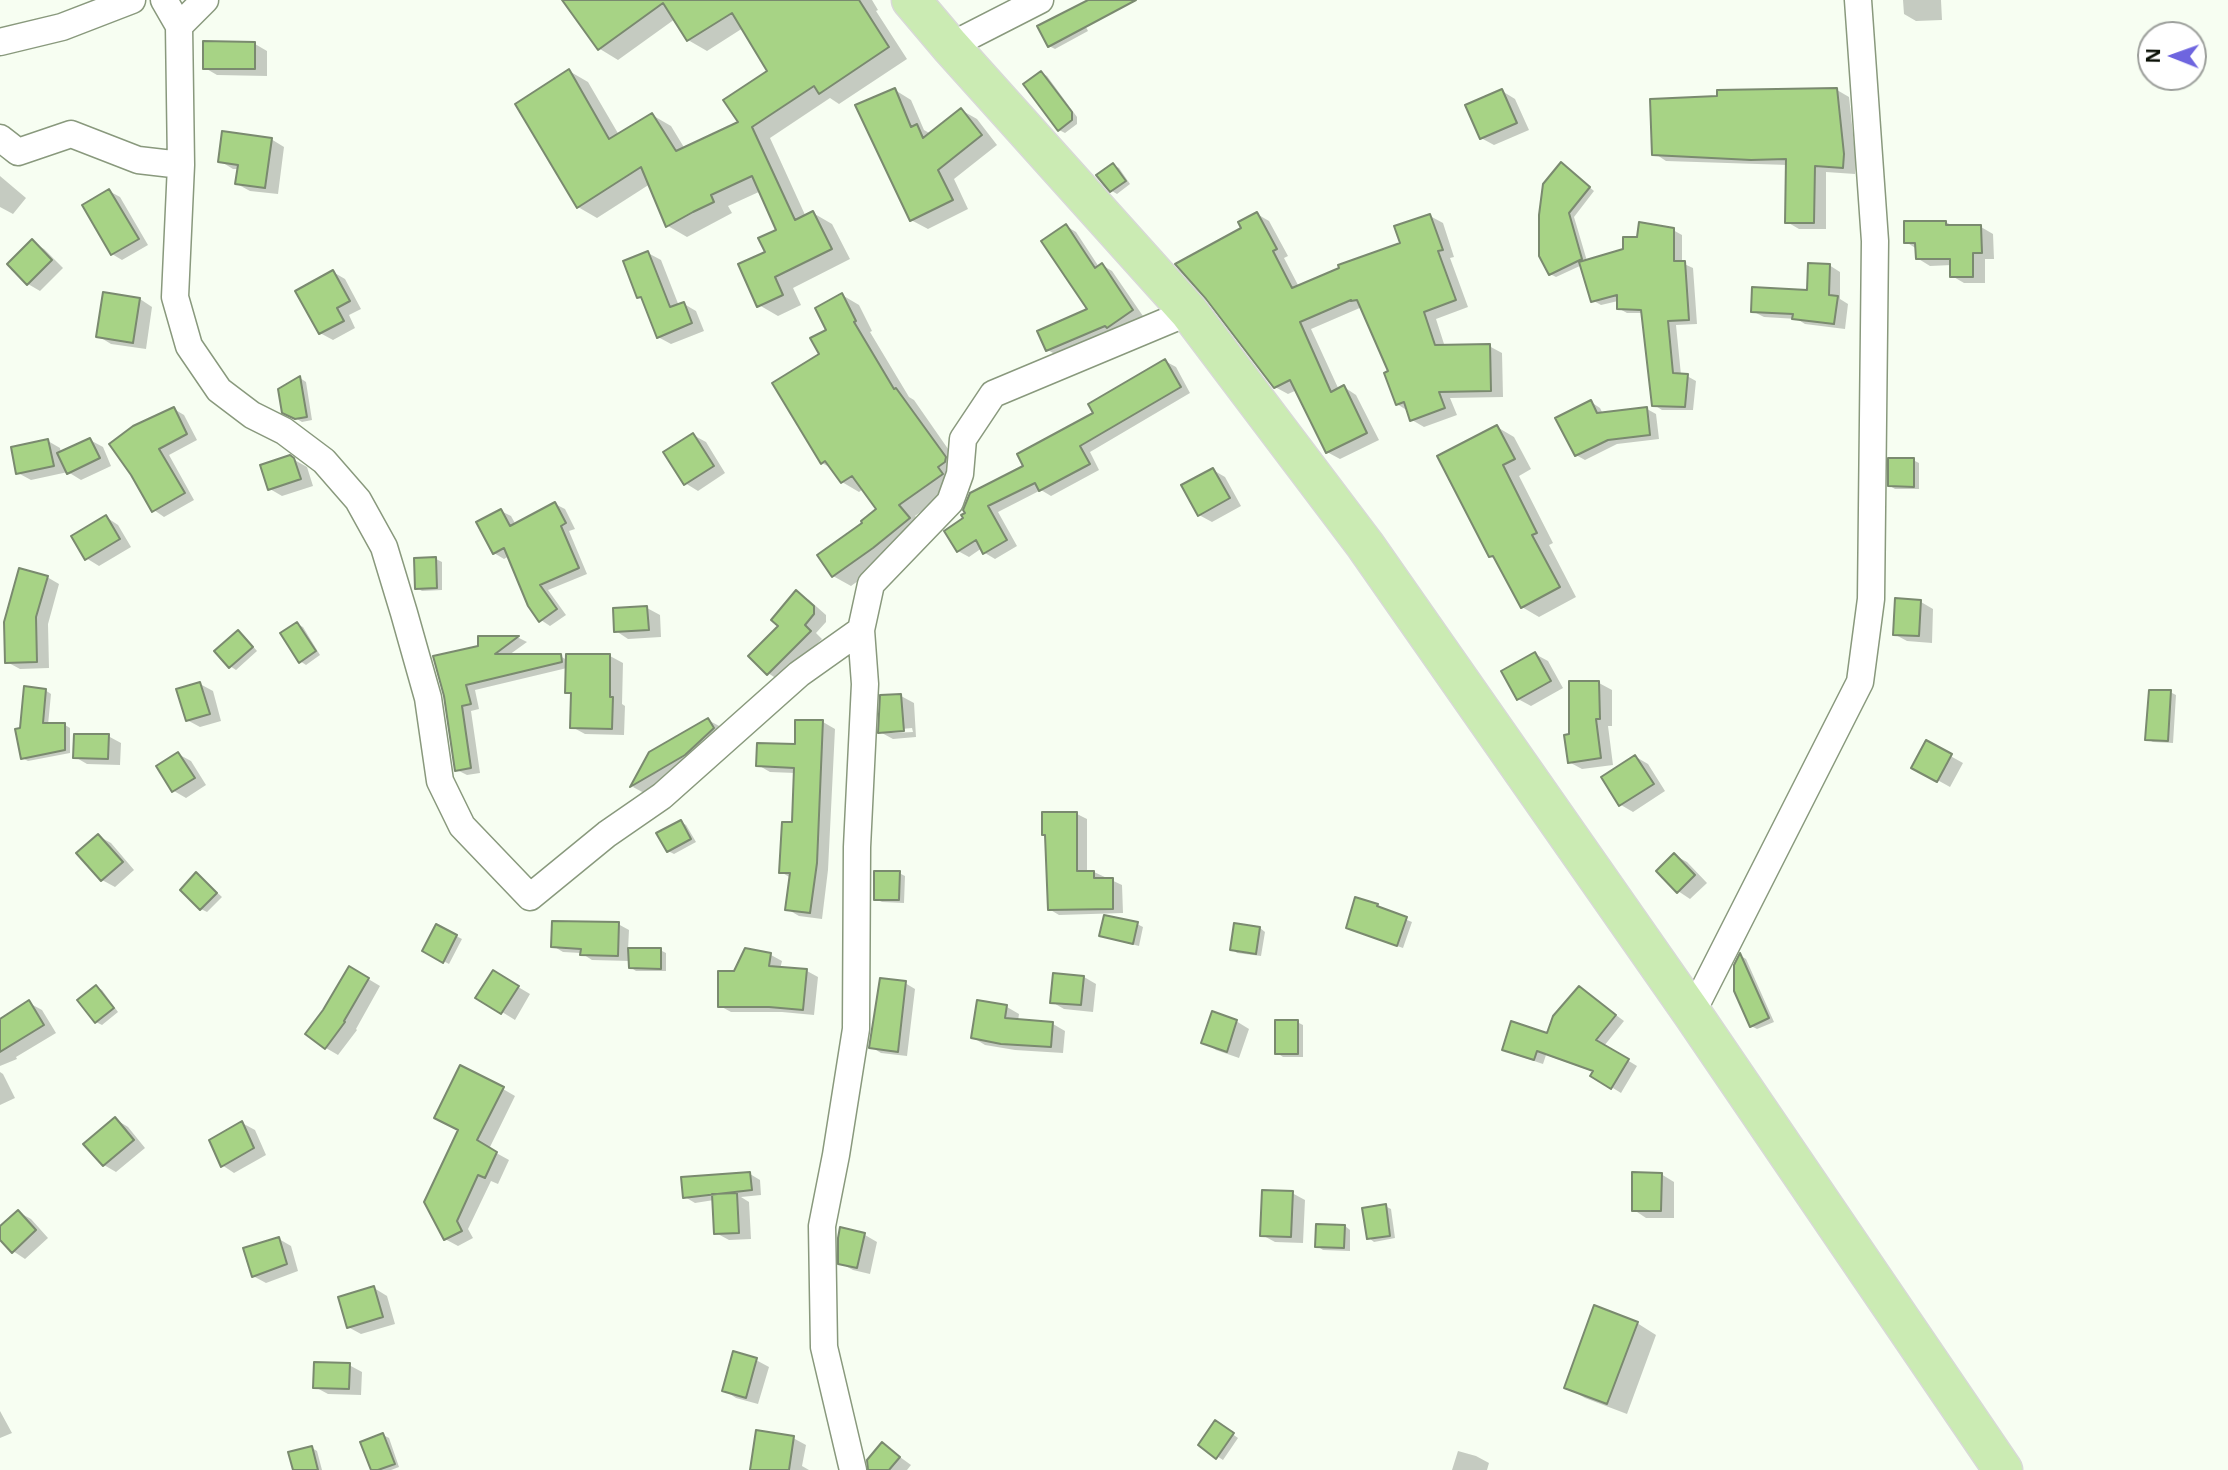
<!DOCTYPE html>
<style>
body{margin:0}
#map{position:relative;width:2228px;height:1470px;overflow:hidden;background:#f7fef2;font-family:"Open Sans",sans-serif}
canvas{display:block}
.north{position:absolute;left:2137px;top:21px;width:70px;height:70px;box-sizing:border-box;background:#fff;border:2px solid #9da09c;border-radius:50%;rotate:271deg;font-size:19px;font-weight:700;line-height:28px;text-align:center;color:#0b1107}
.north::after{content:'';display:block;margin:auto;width:24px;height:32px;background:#6e65df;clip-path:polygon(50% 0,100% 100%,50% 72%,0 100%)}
</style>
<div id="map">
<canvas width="2228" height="1470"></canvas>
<div class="north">N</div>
</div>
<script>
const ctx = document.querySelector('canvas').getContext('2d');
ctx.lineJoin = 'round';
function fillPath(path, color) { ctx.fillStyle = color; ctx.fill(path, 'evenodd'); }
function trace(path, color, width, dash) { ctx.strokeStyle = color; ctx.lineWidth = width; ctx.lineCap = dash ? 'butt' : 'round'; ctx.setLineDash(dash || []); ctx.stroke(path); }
fillPath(new Path2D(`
 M564,0H872L878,10L876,11L907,59L839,104L830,98L770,138L806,217L813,213L832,224L850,259L793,288L801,305L778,316L759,305L767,253L779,231L761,191L728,206L732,213L687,237L668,226L650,184L597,218L578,207L569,71L588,82L619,135L652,115L671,126L685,149L740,123L770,72L743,28L707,51L688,40L675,19L618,60L600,49Z
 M1903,0H1941L1942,20L1916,21L1904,14Z
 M1079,13L1088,31L1055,49L1049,46Z
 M255,44L267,51V76L217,75L205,68Z
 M1041,73L1047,76L1077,117V124L1065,133L1059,130Z
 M895,90L911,100L924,130L931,134L961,110L977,119L997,145L954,179L968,209L928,229L911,220Z
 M1837,90L1849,97L1856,162L1855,174L1826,172V229H1799L1787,222L1788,165L1666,161L1654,153Z
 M1502,91L1515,99L1529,130L1494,145L1481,138Z
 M271,139L284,147L278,194L250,191L237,184L239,169H233L220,161Z
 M1113,165L1119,168L1130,184L1117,194L1112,191Z
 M1567,168L1594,191L1574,217L1587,261L1625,250L1639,239L1673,230L1682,235V263L1693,268L1697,324L1676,325L1681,375L1687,376L1696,381L1693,410H1662L1654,405L1644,313H1627L1618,308V301L1601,305L1592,300L1582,265L1556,277L1550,274Z
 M0,176L26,198L13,214L0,207Z
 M109,191L120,197L148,245L122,260L112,254Z
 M1257,214L1269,221L1288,256L1284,258L1299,287L1402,244L1430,216L1443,223L1454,257L1450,258L1468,307L1436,319L1445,347L1489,346L1502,353L1503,397L1450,398L1457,415L1424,427L1412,420L1408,411L1397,404L1391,372L1362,307L1311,329L1339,390L1344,387L1356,395L1379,440L1340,459L1327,452L1297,390L1288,394L1275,387L1244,229Z
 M1946,222L1954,227H1981L1993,234L1994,259H1985V283H1964L1952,276V265L1930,266L1917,258V249L1906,242Z
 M1066,226L1076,232L1099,267L1102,265L1112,271L1143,316L1119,333L1058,356L1048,350L1089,310Z
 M32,242L44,249L63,268L40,291L28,284Z
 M648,253L661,260L679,306L684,304L696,311L704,331L671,344L658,337L644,300L639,297Z
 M1829,265L1840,272V299L1848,304L1845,329L1805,324L1797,319L1764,317L1752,311L1809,292Z
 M333,272L345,279L361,309L349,315L355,328L333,340L320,333Z
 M105,294L140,299L152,307L146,349L111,344L98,336Z
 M842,295L859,305L872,331L870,332L909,397L914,400L962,469L959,484L915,516L926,528L890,558L851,586L833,576L865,523L878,510L863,489L859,492L842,482L833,469L822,463L821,355Z
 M1165,361L1176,367L1190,393L1090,452L1099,470L1051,496L1041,490L998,512L1017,546L995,559L985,553L982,548L969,557L958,551L965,519L1025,466Z
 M300,378L306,382L312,420L302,422L284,411Z
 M1591,402L1600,408L1603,414L1647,409L1656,414L1659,439L1617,444L1585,460L1576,455Z
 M174,409L184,415L197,440L169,455L194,500L164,517L154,510L132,474Z
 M1497,427L1514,437L1531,469L1519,476L1553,543L1549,545L1576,597L1539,617L1522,607L1497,560L1490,556Z
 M693,435L706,442L725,473L698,491L685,483Z
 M90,440L103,447L111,466L81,480L68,472L31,480L18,473L48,441L60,448L61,453Z
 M289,457L307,467L313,486L282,496L270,489Z
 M1913,460L1919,463V489H1895L1890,486Z
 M1213,470L1225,477L1241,506L1212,522L1199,515Z
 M555,504L565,509L575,529L569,531L587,574L548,590L566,615L550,626L541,620L509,556L504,559L494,553L501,511L511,516L516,525Z
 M106,517L118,525L131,547L99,566L86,558Z
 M436,559L442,562V590L422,591L417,588Z
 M47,577L59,584L48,624L49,668L20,669L7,662Z
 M797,593L809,600L826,615V622L816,633L822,639L780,681L768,673L781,626Z
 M1921,602L1933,609L1932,643L1907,641L1894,634Z
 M647,608L660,615L661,637L628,639L616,631Z
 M297,624L303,627L320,655L306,665L300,661Z
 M239,632L244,636L257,651L236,670L230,666Z
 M479,638H519L527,642L509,655L560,656L567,660V656H610L623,663L622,704L625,706L624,735L585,734L572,727V695L567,692V668L475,690L479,709L471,711L480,773L467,775L457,770L445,695L479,647Z
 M1535,654L1548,661L1563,688L1531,706L1518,699Z
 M1599,683L1612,690V726H1608L1613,765L1582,769L1569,762L1571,736Z
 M200,684L213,691L221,721L200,727L187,720Z
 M45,690L51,694L48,725H65L70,728V753L28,761L22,758L21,729Z
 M2170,692L2176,695L2173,743L2153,742L2147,739Z
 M901,696L914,703L916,737L893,739L880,732ZM912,728L913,732L891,733V730Z
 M708,720L721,727L726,736L644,793L633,787L650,754Z
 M823,722L835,729L828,870L822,919L799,916L787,909L791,878L781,872L794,824L795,773L770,772L758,765L797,746Z
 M108,736L121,743L120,765L87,764L75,757Z
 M1927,743L1963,763L1950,787L1914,767Z
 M178,754L191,761L206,785L186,798L174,791Z
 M1636,757L1648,764L1665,791L1633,812L1621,805Z
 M1077,814L1087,819V873L1094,872L1122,885L1123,913L1059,915L1049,909L1047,836Z
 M681,822L686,825L696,842L674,854L668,851Z
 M98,836L111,843L134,870L115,887L102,880Z
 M1674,855L1687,862L1707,883L1690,899L1678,891Z
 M899,873L905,876L904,903L882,902L876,899Z
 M197,874L222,897L207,912L201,909Z
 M1356,899L1377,906L1382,910L1412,922L1403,948L1354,931Z
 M618,924L629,930L628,950H660L666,953V971H636L630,967V961L592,960L581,953L563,952L553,946Z
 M1137,924L1143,927L1139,946L1106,938L1101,935Z
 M1236,925L1260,928L1265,932L1261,956L1237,953L1232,949Z
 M437,926L462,939L449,964L424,951Z
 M771,955L782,961L780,969L807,971L818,977L814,1015L782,1012H731L720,1006L735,973Z
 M1741,956L1746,959L1774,1022L1757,1029L1751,1026Z
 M350,968L380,986L356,1029L357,1030L338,1055L326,1048L324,1011Z
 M493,972L530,994L515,1020L478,997Z
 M1084,977L1096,984L1093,1012L1064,1009L1052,1002Z
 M905,983L915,989L907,1056L881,1053L871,1047Z
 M97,987L102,990L118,1012L102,1025L96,1022Z
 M1580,988L1624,1021L1604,1046L1637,1066L1621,1093L1592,1075L1594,1072L1546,1055L1543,1064L1513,1054L1504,1049L1548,1035Z
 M29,1003L42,1010L56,1033L16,1057L17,1059L0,1066V1020Z
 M1007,1007L1019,1014L1018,1021L1053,1024L1065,1031L1063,1053L1015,1050L985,1045L972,1037Z
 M1236,1021L1249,1029L1239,1058L1216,1050L1204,1042Z
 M1297,1022L1303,1025V1057H1283L1277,1053Z
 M0,1072L3,1074L15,1098L0,1105Z
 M503,1089L515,1096L489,1149L509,1160L498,1184L491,1181L468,1229L473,1238L458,1246L445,1239L460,1130Z
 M115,1119L128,1127L145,1148L116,1172L104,1165Z
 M242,1123L255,1130L266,1155L234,1173L222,1165Z
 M750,1174L760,1180L761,1195L741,1197L749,1202L751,1239L729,1240L716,1233L714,1200L695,1203L685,1197Z
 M1661,1174L1674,1182V1218H1646L1634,1210Z
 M1292,1193L1305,1200L1303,1243L1275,1242L1262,1235Z
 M1385,1206L1391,1209L1395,1238L1374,1242L1369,1238Z
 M18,1212L31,1219L48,1238L25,1259L13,1251L0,1238V1228Z
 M1345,1226L1350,1230V1251L1323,1250L1317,1246Z
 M865,1235L877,1242L870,1274L853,1270L840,1263Z
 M279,1239L291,1246L298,1271L266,1283L253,1276Z
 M374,1288L387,1296L395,1324L361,1334L348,1327Z
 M1637,1323L1656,1335L1627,1414L1585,1398L1566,1387Z
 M756,1360L769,1367L758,1404L736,1398L724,1390Z
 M349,1365L362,1372L361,1395L328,1394L315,1387Z
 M0,1411L12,1433L0,1438Z
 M1221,1426L1238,1438L1223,1460L1200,1445Z
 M383,1435L389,1438L399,1467L391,1470H372Z
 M793,1438L806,1445L802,1466L809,1470H752Z
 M882,1444L911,1465L907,1470H870Z
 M312,1448L317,1451L322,1470H295Z
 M1458,1451L1476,1456L1489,1463L1487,1470H1452Z`), '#0003');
const building = new Path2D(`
 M562,0H859L889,47L819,94L814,86L752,127L795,220L813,211L832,249L775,277L783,295L757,307L738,264L765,252L758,238L776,230L752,176L711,195L714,202L693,212L666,227L641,167L577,208L515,104L569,69L609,139L652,113L676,151L738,122L723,100L767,71L732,13L687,41L663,3L598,50Z
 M1088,0H1136L1048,47L1037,26Z
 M203,41L255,42V69H203Z
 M1041,71L1072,112V120L1058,131L1023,84Z
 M895,88L911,127L917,124L923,138L961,108L982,135L938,170L953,200L910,221L855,105Z
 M1837,88L1844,154L1843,168L1815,166L1814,223H1785L1786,159L1751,160L1652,155L1650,99L1717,96V90Z
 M1502,89L1517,123L1480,139L1465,105Z
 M222,131L272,138L265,188L235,184L238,165L218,162Z
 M1561,162L1590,187L1569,213L1582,259L1549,275L1539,256V215L1543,184Z
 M1113,163L1126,181L1110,192L1096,175Z
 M109,189L139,239L111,255L82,205Z
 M1257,212L1277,249L1273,251L1292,288L1339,268L1338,265L1400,243L1394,226L1430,214L1443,250L1438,251L1456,300L1424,312L1435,345L1490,344L1491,391L1439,392L1445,408L1410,421L1404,402L1396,405L1384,373L1388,371L1357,300L1351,301V300L1300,322L1331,392L1344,385L1367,433L1326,453L1290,380L1274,388L1206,299L1175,264L1241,228L1238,222Z
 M1904,221H1946V225H1981L1982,253H1973V277H1950V259H1916L1915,243H1904Z
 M1639,222L1674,228V261H1685L1689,320L1668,321L1673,373L1688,374L1685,407L1652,406L1641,310L1617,309V295L1591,302L1579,262L1623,249V237H1637Z
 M1066,224L1095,268L1102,263L1133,310L1107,328L1105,326L1046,351L1037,331L1087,309L1041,241Z
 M32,239L52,260L27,285L7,264Z
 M648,251L670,307L684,302L692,323L657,338L641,297L637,298L623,261Z
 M1808,263L1830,264L1829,295L1838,296L1834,324L1792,319L1793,314L1751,312L1752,287L1807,290Z
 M333,270L350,301L337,308L344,321L319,334L295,291Z
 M103,292L140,298L133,343L96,337Z
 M842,293L856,321L854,322L894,389L896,388L946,457L945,462L938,467L943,474L899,505L910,518L873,548L832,577L817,555L862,523L861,521L876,509L852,476L841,483L825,461L821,464L772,383L819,354L810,338L826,330L815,308Z
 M1165,359L1181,387L1080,446L1090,464L1039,491L1035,483L988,506L1007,540L983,554L976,540L957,552L944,531L963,518L961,515L965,513L963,510L970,493L1023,466L1017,454L1093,413L1088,404Z
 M300,376L307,417L295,419L282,413L278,389Z
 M1591,400L1597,413L1647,407L1650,435L1608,440L1575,456L1555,418Z
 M174,407L187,434L159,449L185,493L152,512L131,475L109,444L133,426Z
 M1497,425L1515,459L1503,465L1537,533L1532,535L1560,587L1521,608L1493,556L1489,557L1437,456Z
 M693,433L714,466L684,485L663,452Z
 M90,438L100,458L67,474L57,453Z
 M48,439L54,466L16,474L11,447Z
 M290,455L294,458L301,479L268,490L260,465Z
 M1888,458H1914V487L1888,486Z
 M1213,468L1230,498L1198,516L1181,485Z
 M555,502L566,523L561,526L579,568L540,585L557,609L539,622L528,606L504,548L493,554L476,522L501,509L510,526Z
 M106,515L120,539L85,560L71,536Z
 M436,557L437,588L415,589L414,558Z
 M19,568L48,576L36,617L37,662L5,663L4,622Z
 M796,590L814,606V614L805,625L811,631L767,675L748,656L778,626L771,620Z
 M1895,598L1921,600L1919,636L1893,635Z
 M647,606L649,630L614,632L613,608Z
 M297,622L316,651L299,663L280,633Z
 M238,630L253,647L229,668L214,651Z
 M478,636H519L495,654H561L562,662L466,685L471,704L462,706L471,768L455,771L444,696L433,656L478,646Z
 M1535,652L1551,681L1517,700L1501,671Z
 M566,654H610V697H613L612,729L570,728L571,693H565Z
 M1569,681H1599L1600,719H1596L1601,758L1568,763L1564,735L1569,734Z
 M200,682L210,714L186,721L176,689Z
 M24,686L46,689L43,723H65V750L21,759L15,729L20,728Z
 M2149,690H2171L2168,741L2145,740Z
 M901,694L904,731L878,733L880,695Z
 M708,718L714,728L685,755L630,787L649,752Z
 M795,720H823L817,863L810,913L785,910L790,873H779L782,822H792L794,768L756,766L757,743L795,744Z
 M74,734H109L108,759L73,758Z
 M1926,740L1952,754L1937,782L1911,768Z
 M178,752L195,778L172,792L156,766Z
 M1635,755L1654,784L1619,806L1601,777Z
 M1042,812H1077V871H1094V878H1113V909L1048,910L1045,835H1042Z
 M681,820L691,839L667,852L656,833Z
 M98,834L123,862L101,881L76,853Z
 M1674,853L1695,875L1677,893L1656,871Z
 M874,871H900L899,900H874Z
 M196,872L217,893L200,910L180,890Z
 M1355,897L1378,904L1377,906L1407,917L1397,946L1346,928Z
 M1104,915L1138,922L1133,944L1099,936Z
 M552,921L619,922L618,956L580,955L581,949L551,947Z
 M1234,923L1260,927L1256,954L1230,950Z
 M436,924L457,935L443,963L422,951Z
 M628,948H661V969L629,968Z
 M745,948L771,953L769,966L807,969L803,1010L769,1007H718V971H734Z
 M1740,953L1769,1018L1750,1027L1734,991V965Z
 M349,966L369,978L344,1021L345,1022L325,1049L305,1034L323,1010Z
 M493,970L519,986L501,1014L475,998Z
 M1053,973L1084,976L1081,1005L1050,1003Z
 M880,978L906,981L898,1052L869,1048Z
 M96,985L114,1008L95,1023L77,1000Z
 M1579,986L1616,1015L1596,1040L1629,1059L1611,1089L1590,1076L1593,1071L1537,1051L1534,1060L1502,1050L1511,1021L1547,1033L1553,1016Z
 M29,1000L44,1025L0,1052V1019Z
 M977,1000L1007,1005L1005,1018L1053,1022L1051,1047L1001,1044L971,1038Z
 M1212,1011L1237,1020L1227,1052L1201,1043Z
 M1275,1020H1298V1054H1275Z
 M460,1065L504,1087L477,1140L497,1152L485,1178L478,1175L457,1221L462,1231L444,1240L424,1202L458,1130L434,1118Z
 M115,1117L134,1140L103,1166L83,1144Z
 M242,1121L254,1148L221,1167L209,1140Z
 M750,1172L752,1190L683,1198L681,1177Z
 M1632,1172L1662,1173L1661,1211H1632Z
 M1262,1190L1293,1191L1291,1237L1260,1236Z
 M737,1193L739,1233L714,1234L712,1194Z
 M1386,1204L1390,1236L1367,1239L1362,1208Z
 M18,1210L36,1230L12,1253L0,1240V1226Z
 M1316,1224L1345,1225L1344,1248L1315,1247Z
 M840,1227L865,1233L857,1268L838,1264V1238Z
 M279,1237L287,1264L252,1277L243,1248Z
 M374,1286L383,1317L347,1328L338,1297Z
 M1594,1305L1638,1322L1607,1404L1564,1388Z
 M733,1351L757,1358L746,1398L722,1391Z
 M314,1362L350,1363L349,1389L313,1388Z
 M1215,1420L1234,1433L1216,1459L1198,1445Z
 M756,1430L794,1436L789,1470H750Z
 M383,1433L395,1464L378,1470H371L360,1442Z
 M882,1442L900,1457L889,1470H868L867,1460Z
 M312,1446L318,1470H293L288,1452Z`);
fillPath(building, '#a7d385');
trace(building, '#7a8a6f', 2);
const minor = new Path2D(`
 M164,0L179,26L181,165
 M179,26L205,0
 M0,42L62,27L132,0
 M950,46L1040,0
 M0,138L18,152L71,134L138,160L181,165L175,297L189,346L219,390L252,415L284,431L324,461L358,500L384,547L404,613L428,698L440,781L462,826L530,897L607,834L662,796L799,674L861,630
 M1692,1013L1860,682L1871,599L1875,241L1858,0
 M853,1470L824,1347L822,1226L836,1155L856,1029L857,847L865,684L861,630L871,584L950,502L960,474L963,439L993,394L1189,312`);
const primary = new Path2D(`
 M911,0L950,46L1189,312L1365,545L1692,1013L2003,1470`);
trace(minor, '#89997d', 29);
trace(primary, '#d8d9d7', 41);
trace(minor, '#fff', 26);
trace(primary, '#cbebb3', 38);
</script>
